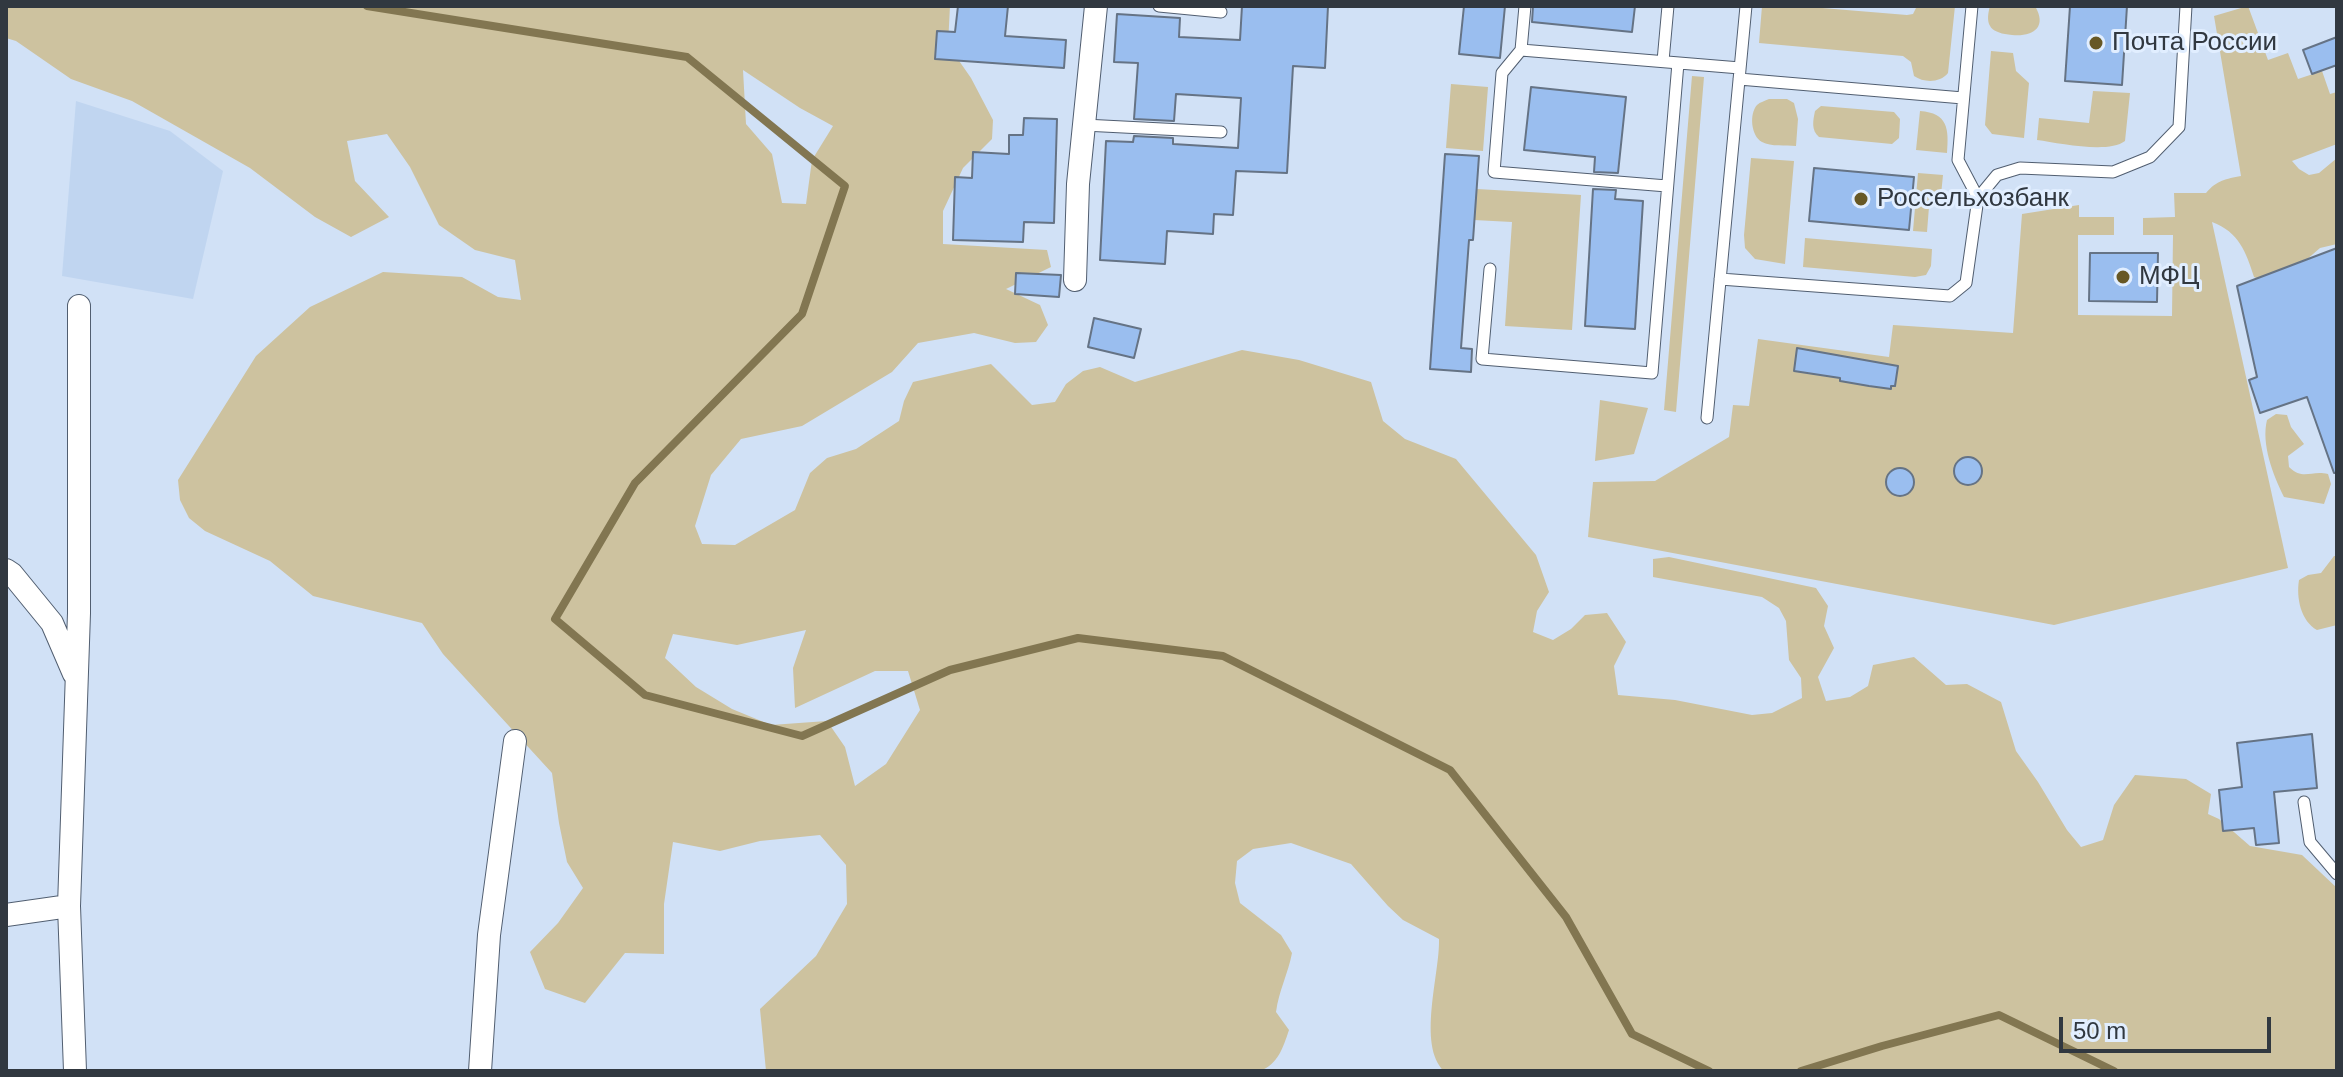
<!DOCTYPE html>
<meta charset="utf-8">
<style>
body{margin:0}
#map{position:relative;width:2343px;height:1077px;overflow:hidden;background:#d1e1f6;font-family:Arial,sans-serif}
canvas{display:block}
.frame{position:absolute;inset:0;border:8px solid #313840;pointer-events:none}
.scale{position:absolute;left:2059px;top:1017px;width:212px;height:36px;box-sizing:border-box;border:4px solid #313840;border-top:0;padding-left:10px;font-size:24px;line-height:28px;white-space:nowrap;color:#313840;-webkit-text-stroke:6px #e1eeff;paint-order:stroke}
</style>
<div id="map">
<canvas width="2343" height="1077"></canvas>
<div class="frame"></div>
<div class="scale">50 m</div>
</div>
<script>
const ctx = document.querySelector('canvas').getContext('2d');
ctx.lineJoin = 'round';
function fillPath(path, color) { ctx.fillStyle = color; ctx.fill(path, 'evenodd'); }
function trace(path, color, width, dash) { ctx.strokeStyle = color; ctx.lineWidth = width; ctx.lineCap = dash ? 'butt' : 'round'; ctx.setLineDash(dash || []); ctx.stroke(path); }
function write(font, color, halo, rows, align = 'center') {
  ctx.font = font + ' Arial,sans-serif'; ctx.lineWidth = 6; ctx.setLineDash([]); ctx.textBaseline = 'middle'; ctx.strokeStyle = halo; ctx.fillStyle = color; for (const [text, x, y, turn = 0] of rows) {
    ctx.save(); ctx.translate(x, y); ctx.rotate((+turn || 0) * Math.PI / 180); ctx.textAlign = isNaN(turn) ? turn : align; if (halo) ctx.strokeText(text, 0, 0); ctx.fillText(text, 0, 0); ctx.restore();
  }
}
fillPath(new Path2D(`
 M76,101L170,131L223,171L193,299L62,276Z`), '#c0d5f0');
fillPath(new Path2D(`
 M6,6H950L948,45L971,78L993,120L992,139L963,168L943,211V244L1047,250L1051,267L1006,289L1040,305L1048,325L1036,342L1015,343L974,333L918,343L892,372L802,426L741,439L711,475L695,526L702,544L735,545L795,510L810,473L827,458L856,449L899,421L904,401L913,382L991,364L1032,405L1055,402L1066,384L1083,371L1100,367L1135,382L1242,350L1299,360L1371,382L1383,421L1405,439L1456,459L1536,555L1549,592L1537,611L1533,632L1553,640L1571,629L1585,615L1607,613L1626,642L1614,666L1618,695L1675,700L1752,715L1772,713L1802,698L1801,678L1789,660L1786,621L1779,608L1762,597L1653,577V559L1669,557L1816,588L1828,606L1824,626L1834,648L1818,677L1826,701L1850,697L1868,686L1873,665L1914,657L1946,685L1967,684L2001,702L2016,751L2038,782L2067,830L2081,847L2103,840L2114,805L2135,775L2186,779L2211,794L2208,814L2219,819L2250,846L2302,855L2337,888V1071H1444C1417,1045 1440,974 1439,939L1403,920L1388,906L1351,864L1291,843L1253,849L1237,861L1235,883L1240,903L1281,935L1292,953C1288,974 1279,990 1276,1012L1289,1030C1283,1048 1278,1064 1260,1071H766L760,1009L816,956L847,904L846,865L820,835L760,841L720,851L673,842L664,904V954L625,953L585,1003L545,989L530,952L558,923L583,888L567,862L559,823L552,773L443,654L422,623L313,596L270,561L205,531L189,518L180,500L178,480L256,356L310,307L383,272L462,277L498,297L521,300L515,260L475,250L439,225L410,167L387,134L347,141L355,181L389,217L351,237L315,217L250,168L132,101L71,79L16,41L6,38ZM743,70L800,108L833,126L812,160L806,204L782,203L772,154L746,124ZM806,630L793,668L795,708L875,671H908L920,710L886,764L855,786L845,747L827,721L771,725L732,709L696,687L665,658L673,634L737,645Z
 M1762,6H1798L1907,15L1913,14L1917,6H1955L1948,73C1940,83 1924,83 1914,76L1911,62L1903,56L1759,43Z
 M1990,6H2035C2048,28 2032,37 2012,35C1992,33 1984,27 1990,6Z
 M2248,6L2268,60L2288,53L2298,79L2322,71L2330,94L2337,92V144L2292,161L2299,169L2309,175L2319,173L2337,158V244L2320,248L2276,286L2254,277C2246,252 2239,232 2212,222L2288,568L2054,625L1588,537L1593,482L1655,481L1729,437L1733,405L1749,406L1758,339L1889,357L1893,325L2013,333L2022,214L2079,205V217H2114V235H2078V315L2172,316L2173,235H2143V218L2175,217L2174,193H2206C2217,180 2226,179 2241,176L2214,16Z
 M1991,51L2013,53L2016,71L2029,83L2024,138L1992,134L1985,125Z
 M1692,76L1704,77L1676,412L1664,410Z
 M1451,84L1488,87L1483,151L1446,148Z
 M2093,91L2130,93L2125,141C2108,154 2059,143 2037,140L2039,118L2089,123Z
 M1769,99H1787L1794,103L1798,119L1796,146C1786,145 1771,147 1762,142C1751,136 1749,114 1757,105C1760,102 1765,101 1769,99Z
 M1821,106L1894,112L1900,119L1899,138L1892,144L1819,137C1811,130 1813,121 1815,111Z
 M1920,111C1948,113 1949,129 1947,153L1916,150Z
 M1751,158L1794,161L1785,264L1755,259L1745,248L1744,235Z
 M1918,173L1943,175L1941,195L1930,194L1927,232L1913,231Z
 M1477,189L1581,195L1572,330L1505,326L1512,222L1474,220Z
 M1805,238L1932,249L1931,266L1926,275L1915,277L1803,267Z
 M1600,400L1648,408L1634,454L1595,461Z
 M2276,414L2287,415L2291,427L2304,444L2288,456L2289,467C2304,481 2310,470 2328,474L2331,484L2324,504L2284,497C2273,475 2261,444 2267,420Z
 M2334,556H2337V625L2317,630C2301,621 2296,598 2299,580L2308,575L2321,573Z`), '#cdc29f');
trace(new Path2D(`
 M367,6L687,57L845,186L802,314L635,483L555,619L645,695L802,736L950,670L1078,638L1223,656L1450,770L1566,917L1632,1034L1709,1071
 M1801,1071L1882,1046L1999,1015L2114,1071`), '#827651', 8);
const building = new Path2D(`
 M958,6H1008L1005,36L1066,40L1064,68L935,59L937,31L955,32Z
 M1242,6H1328L1325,68L1293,66L1287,173L1236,171L1233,215L1214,214L1213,234L1167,231L1165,264L1100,260L1106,141L1133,142L1134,136L1173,138V144L1238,148L1241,98L1176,94L1174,121L1134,119L1138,63L1114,62L1117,14L1180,18L1179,37L1240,40Z
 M1464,6H1505L1500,58L1459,54Z
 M1533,6H1635L1632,32L1532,22Z
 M2070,6H2127L2122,85L2065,81Z
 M2337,37V65L2312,74L2303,50Z
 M1531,87L1626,97L1618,173L1594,172L1595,157L1524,150Z
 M1024,118L1057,119L1054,223L1024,222L1023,242L953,240L955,177L972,178L973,152L1009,154V135H1023Z
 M1445,154L1479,156L1473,240H1469L1461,348L1472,349L1471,372L1430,369Z
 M1814,168L1914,177L1909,230L1809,221Z
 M1593,189L1616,190L1615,199L1643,201L1635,329L1585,326Z
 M2337,248V473H2334L2307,397L2260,413L2249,380L2257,377L2237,286Z
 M2090,253H2158L2157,302L2089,301Z
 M1016,273L1061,275L1059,297L1015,294Z
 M1094,318L1141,329L1134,358L1088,347Z
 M1797,348L1898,366L1895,386H1891V389L1869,386L1840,381V378L1794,371Z
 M1954 471a14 14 0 1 1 28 0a14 14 0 1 1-28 0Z
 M1886 482a14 14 0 1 1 28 0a14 14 0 1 1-28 0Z
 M2312,734L2317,788L2274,792L2279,843L2256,845L2254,828L2223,831L2219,790L2242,787L2237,743Z`);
fillPath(building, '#9abeef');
trace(building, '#657385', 2);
const service = new Path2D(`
 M1159,6L1221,12
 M1525,6L1521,50L1502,73L1494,172L1667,186
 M1972,6L1958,160L1978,198
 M1521,50L1740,68
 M1663,61L1668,6
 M1739,79L1963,98
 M1084,125L1221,132
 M1490,269L1482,359L1652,373L1678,63
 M1720,279L1950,296L1966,283L1978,198L1997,175L2020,168L2113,172L2150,157L2179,127L2186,6
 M1707,418L1746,6
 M2304,802L2310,842L2337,874`);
const minor = new Path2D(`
 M1075,280L1078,184L1096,6
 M6,570L12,574L52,623L74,674
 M6,915L69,906
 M75,1071L69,906L79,613V306
 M480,1071L489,935L515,741`);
trace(service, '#515e70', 13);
trace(minor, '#515e70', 24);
trace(service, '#fff', 11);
trace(minor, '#fff', 22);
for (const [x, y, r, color] of [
 [2096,43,8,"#675825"],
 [1861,199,8,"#675825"],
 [2123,277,8,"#675825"]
]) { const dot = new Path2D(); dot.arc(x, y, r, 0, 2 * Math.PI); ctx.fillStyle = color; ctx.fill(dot); trace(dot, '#e1eeff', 3); }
write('26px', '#313840', '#e1eeff', [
 ["Почта России",2112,43],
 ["Россельхозбанк",1877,199],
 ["МФЦ",2139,277]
], 'left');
</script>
